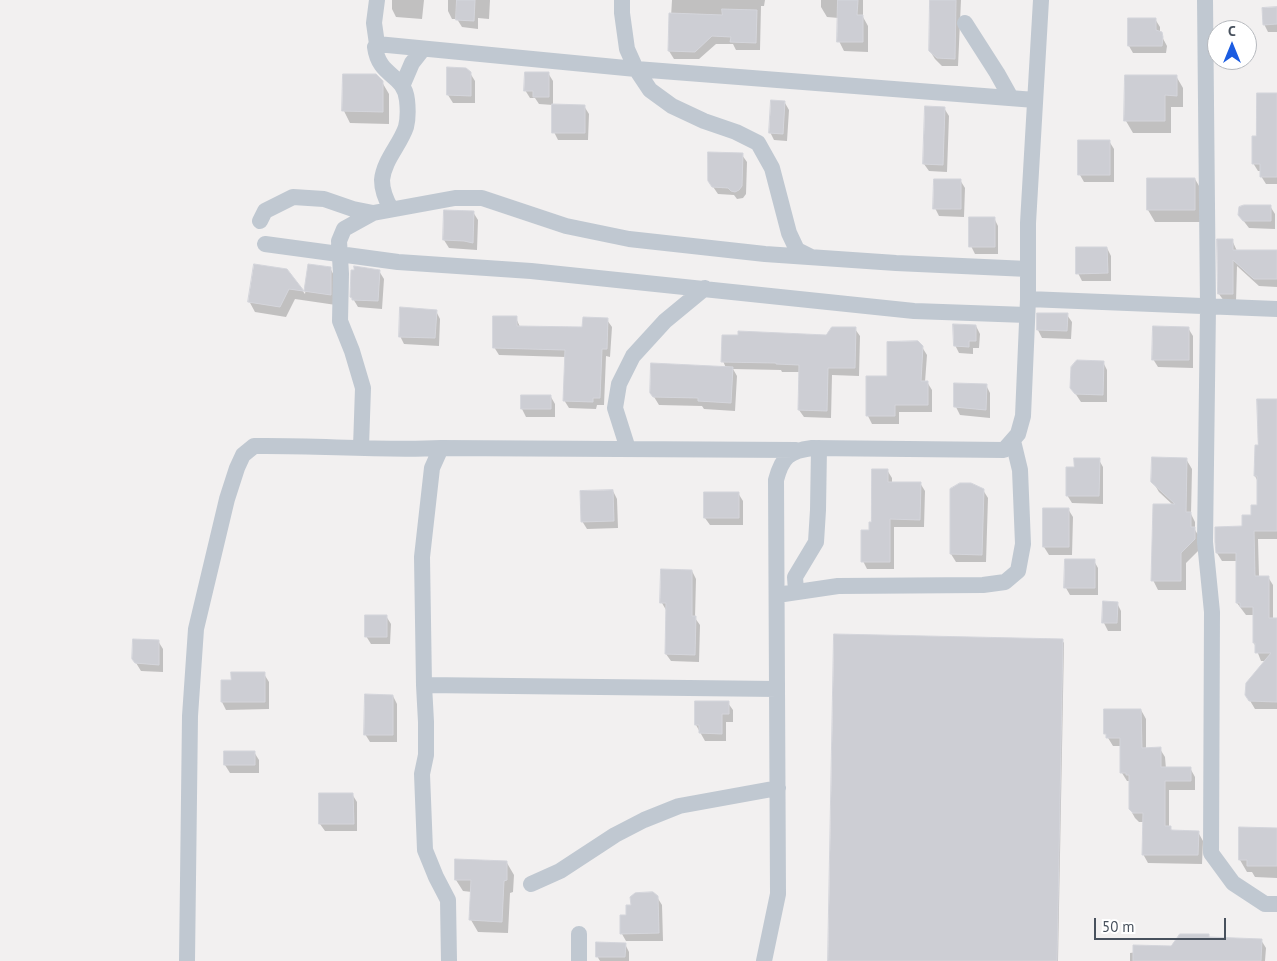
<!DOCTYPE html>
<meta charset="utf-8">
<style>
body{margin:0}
#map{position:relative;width:1277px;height:961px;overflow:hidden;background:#f2f0f0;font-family:"PT Sans",sans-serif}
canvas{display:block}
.north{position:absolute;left:1207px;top:20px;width:50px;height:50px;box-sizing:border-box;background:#fff;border:1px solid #b6b9be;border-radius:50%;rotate:0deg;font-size:14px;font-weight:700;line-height:20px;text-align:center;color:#48515d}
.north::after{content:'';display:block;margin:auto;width:18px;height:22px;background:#1b5ce1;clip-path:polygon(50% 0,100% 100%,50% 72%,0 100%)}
.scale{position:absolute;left:1094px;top:918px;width:132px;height:22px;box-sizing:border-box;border:2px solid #48515d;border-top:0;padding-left:6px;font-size:15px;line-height:18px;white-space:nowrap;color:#48515d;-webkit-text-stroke:4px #fff;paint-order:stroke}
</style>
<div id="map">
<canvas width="1277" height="961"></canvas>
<div class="north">С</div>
<div class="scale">50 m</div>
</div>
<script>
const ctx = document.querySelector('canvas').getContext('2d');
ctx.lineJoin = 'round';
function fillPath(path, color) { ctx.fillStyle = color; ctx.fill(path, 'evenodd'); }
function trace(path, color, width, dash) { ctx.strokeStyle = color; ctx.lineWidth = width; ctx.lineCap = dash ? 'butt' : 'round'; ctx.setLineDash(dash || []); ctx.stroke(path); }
fillPath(new Path2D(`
 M392,0H424L422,19L396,17L392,9Z
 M448,0H490L489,19L478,18V29L462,27L457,19H452L448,11Z
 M672,0H765L764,6H761L760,50H736L733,44H716L699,59H674L669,51Z
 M821,0H863V17L868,26V52L844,51L839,41V18L827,17L821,7Z
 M930,0H961L958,66H942L935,59L930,51L931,11L929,7Z
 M1277,8V32H1268L1264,24Z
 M1155,19L1160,27V33L1167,46L1166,53H1133L1129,46Z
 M448,69L470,73L475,81V103H453L448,95Z
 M548,73L553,81V105L539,104L535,98H530L525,90Z
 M1176,76L1183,88V107H1171V133H1133L1126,121Z
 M382,82L389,94V124L350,123L344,111Z
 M1277,95V184H1266L1261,176V171H1258L1253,163L1258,137Z
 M785,103L789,110L787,141L774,140L770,132Z
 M584,106L589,114L588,140H558L554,132Z
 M944,108L949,116L947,172L929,171L924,164Z
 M1109,141L1114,149V182H1084L1080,175Z
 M742,155L747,162L746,194L743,198L737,199L734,195L718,194L709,181Z
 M1195,179L1202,191L1201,222H1155L1148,210Z
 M960,180L965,188L964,217L939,216L935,208Z
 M1270,206L1275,214V229L1249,228L1239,215Z
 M473,212L478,220L477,250L449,248L444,240Z
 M994,218L998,226V254H975L971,246Z
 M1232,240L1237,251L1277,252V287L1259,286L1237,266L1236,302L1224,301L1219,294Z
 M1107,248L1111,256V281H1082L1078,273Z
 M309,265L330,268L336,279V305L295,299L286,317L255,312L249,301L287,270L305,294Z
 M379,271L384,279L382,309L358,307L352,297Z
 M436,311L440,319L439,346L404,344L400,336Z
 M1067,315L1072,322L1071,339L1042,338L1038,330Z
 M516,318L520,327L583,328L607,320L612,327L610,357L606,356L604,405H597L596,409L569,408L564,400L566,357L499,355L494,347Z
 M976,326L980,334L979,348H973V354L959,353L955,345Z
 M1188,328L1193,336V368L1158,367L1153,359Z
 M855,329L860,336L859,376L832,375L831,418L804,417L799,410L800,372H782L781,370L733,369L737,376L735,411L704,409L702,406L659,405L651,392L726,368L723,361Z
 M922,347L927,355L925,382H927L932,390V412H899V424H872L868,416L867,377H889Z
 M1103,362L1107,370V402H1081L1071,387Z
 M986,385L990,393V418L960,415L956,407Z
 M551,397L555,404V417H526L522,409Z
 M1277,400V539H1258L1259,577H1268L1273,585V619H1277V709H1255L1246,694L1266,661H1261L1254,643V615H1246L1237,603V561H1222L1217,553L1243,528L1258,506V482L1255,476L1259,447Z
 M1186,459L1192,469L1191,514L1195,522V530L1200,538V549L1186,563V590H1158L1153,580L1173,505L1159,492L1153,482Z
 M1099,460L1103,467V504L1072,503L1067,495Z
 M887,470L892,478V483H920L925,491L924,527H894V569H867L863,561Z
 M983,490L988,498L986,562H956L951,554Z
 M613,491L617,499L618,528L587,529L582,521Z
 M738,493L743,501V525H710L705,518Z
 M1068,509L1073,517L1072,555H1049L1044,547Z
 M1094,561L1098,568V595H1070L1066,588Z
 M692,571L696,579L695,618L700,625L699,662L671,661L666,654V610L662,603Z
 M1117,603L1121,611V631H1108L1104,623Z
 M386,616L391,624L390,644H371L366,636Z
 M1062,640L1064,643L1058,961H829Z
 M158,641L163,649V672L141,671L133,658Z
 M264,674L269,682V709L226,710L222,702L232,681Z
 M393,696L397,704V742H370L365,734Z
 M728,703L733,710V722H726V741H705L696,725Z
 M1141,710L1146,719V749H1160L1165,757L1166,769L1190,768L1195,777V790H1169V827L1173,832H1198L1203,841L1202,864L1148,863L1143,854L1144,822H1139L1135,818L1130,809V781H1127L1122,773L1121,746H1113L1105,733Z
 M254,752L259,760V773H230L225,765Z
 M352,794L357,802V831H325L320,824Z
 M1240,829H1277V878L1255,877L1252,872H1247L1240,860Z
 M507,863L514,875L513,892L510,893L508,933L478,932L471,920L472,892L463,891L456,880Z
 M657,897L662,905L663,941H626L622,934L628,917Z
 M1210,938L1261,940L1266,948L1265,961H1130V953L1172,947Z
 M625,944L629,952V961H600L597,956Z`), '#0003');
const building = new Path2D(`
 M457,0H475L474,21L456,20Z
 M838,0H858L857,15H863V42H837Z
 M930,0H956L955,59L937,58L929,51Z
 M1277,7V24L1263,25L1262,8Z
 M722,9L757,10L756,43L730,42L731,37L712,36L695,52L668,51L669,13L722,15Z
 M1128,18H1156V30L1162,32L1163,37L1162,46H1128Z
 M447,67L466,68L471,72V96L447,95Z
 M525,72H549V97H533V91H524Z
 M343,74H376L383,81V112L342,111Z
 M1125,75H1177V96L1165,95V121H1124Z
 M1257,93H1277V177H1260V164H1252V136H1256Z
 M771,100L785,101L783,134L769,133Z
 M552,104L585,105V133H552Z
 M925,106L945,107L943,165L923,164Z
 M1078,140H1110V175H1078Z
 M708,152L743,153L742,186L739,190L735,192L731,191L728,188L712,187L708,181Z
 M1147,178H1195V210H1147Z
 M934,179H961V209H933Z
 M1244,205H1271V221H1243L1238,215L1239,207Z
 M444,210L474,211L473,243L464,241L443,240Z
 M969,217H995V247H969Z
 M1217,239H1233V250H1277V279H1254L1233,260V294H1218Z
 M1076,247H1107L1108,273L1076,274Z
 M254,264L287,269L304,291L308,264L331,267V295L289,289L280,307L248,302Z
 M354,266L380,270L378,301L352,300V298L350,297L351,270H354Z
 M400,307L437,310L435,338L399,337Z
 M1037,313H1068L1067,331L1037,330Z
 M493,316H517V326L582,327L583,317L608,318L607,349H602L600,398H593V402L563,401L565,350L493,348Z
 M953,324L976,325V341H969V347L954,346Z
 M1153,326L1189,327V360H1152Z
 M832,327H856L855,368H828L827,411L798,410L799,365L776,364V363L721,362L722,335H738V331L826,335Z
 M918,341L923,346L921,381H928V405H895V416H866V376H887V342Z
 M1077,360L1104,361L1103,395L1075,394L1070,388L1071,367Z
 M651,363L733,367L731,403L698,401V398L653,397L650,393Z
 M954,383L987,384L986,410L954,407Z
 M521,395H551V409H521Z
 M1257,399H1277V531H1254L1255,576H1269V618H1277V702L1249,701L1245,695L1246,683L1271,653H1255V643H1253V607H1240V603H1236V553H1216L1215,542V527L1242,526V515H1251V505H1257V476H1254L1255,445H1258Z
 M1152,457L1187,458L1186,512H1191V527H1195V539L1181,553V581H1151L1153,504H1175L1151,482Z
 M1074,458H1100L1099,496H1066V467H1074Z
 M872,469H888V482H921L920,520L890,519V562H861V530H869V522H871Z
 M960,483H971L984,489L982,555L950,554V489Z
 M613,490L614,521L581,522L580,491Z
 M704,492H739V518H704Z
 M1043,508H1069V547H1043Z
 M1065,559H1095V588H1064Z
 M661,569L692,570V616H696L695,655L665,654L666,603H660Z
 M1103,601L1118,602L1117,623H1102Z
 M365,615H387V637H365Z
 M834,634L1063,639L1057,961H828Z
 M133,639L159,640V665L135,663L132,659Z
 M231,672H265V702H221V680H231Z
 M365,694L393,695V735H364Z
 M695,701H729V714H722V734L699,733V725H695Z
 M1104,709H1141L1142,748L1161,747V767H1191V781H1165V826H1171V830L1199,831L1198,855H1142L1143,813H1133L1129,809V775H1126V773H1120V738H1106V734H1104Z
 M224,751H255V765H224Z
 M319,793H353L354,824H319Z
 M1239,827L1277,828V866H1247V860H1239Z
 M455,859L507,861V880L504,881L502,922L469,920L471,880H455Z
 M653,892L658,896L659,933L620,934V915H626V905H631L630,897L635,893Z
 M1180,934H1209V937L1262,939L1261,961H1133V945L1171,946Z
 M596,942L626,943L625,957H596Z`);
fillPath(building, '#cdced4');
trace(building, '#d4d5db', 1);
trace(new Path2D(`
 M377,0L374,23L377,44L375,47C379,78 404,73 407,100C408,109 408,119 406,127C400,145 384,160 382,180C382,191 386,200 391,209
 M622,0V13L627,49L636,69L650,90L672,106L704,121L736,132L758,143L772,168L789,233L797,250L811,257
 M1205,0L1208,307L1205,542L1212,612L1211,853L1233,883L1265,904H1277
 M965,23L997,73L1011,98
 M377,44L636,69L1035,100
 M403,84L412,63L423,49
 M260,221L265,211L293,197L324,199L353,209L373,213
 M265,244L398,262L531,271L914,311L1027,315
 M1028,299L1277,309
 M361,447L363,388L352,351L340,321L341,274L339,241L344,229L373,213L455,198H482L566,226L629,239L765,254L896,263L1028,269
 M441,448L432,468L422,557L424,685L426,722V755L422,774L425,850L436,877L448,900L449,961
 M628,449L615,408L619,384L633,356L665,321L705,288
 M796,591L795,577L816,542L818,510L819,448
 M777,595L838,586L983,585L1005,582L1018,571L1023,544L1020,470L1013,441
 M424,685L777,689
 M531,884L560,871L615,835L644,820L679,806L778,788
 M579,934V961
 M187,961L190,716L196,629L227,499L237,468L243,455L254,446C317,445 379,451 441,448L796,450
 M764,961L778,894L776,480C782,457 789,451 812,448L1004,450L1018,434L1023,416L1028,299V223L1041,0`), '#c0c8d1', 16);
</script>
